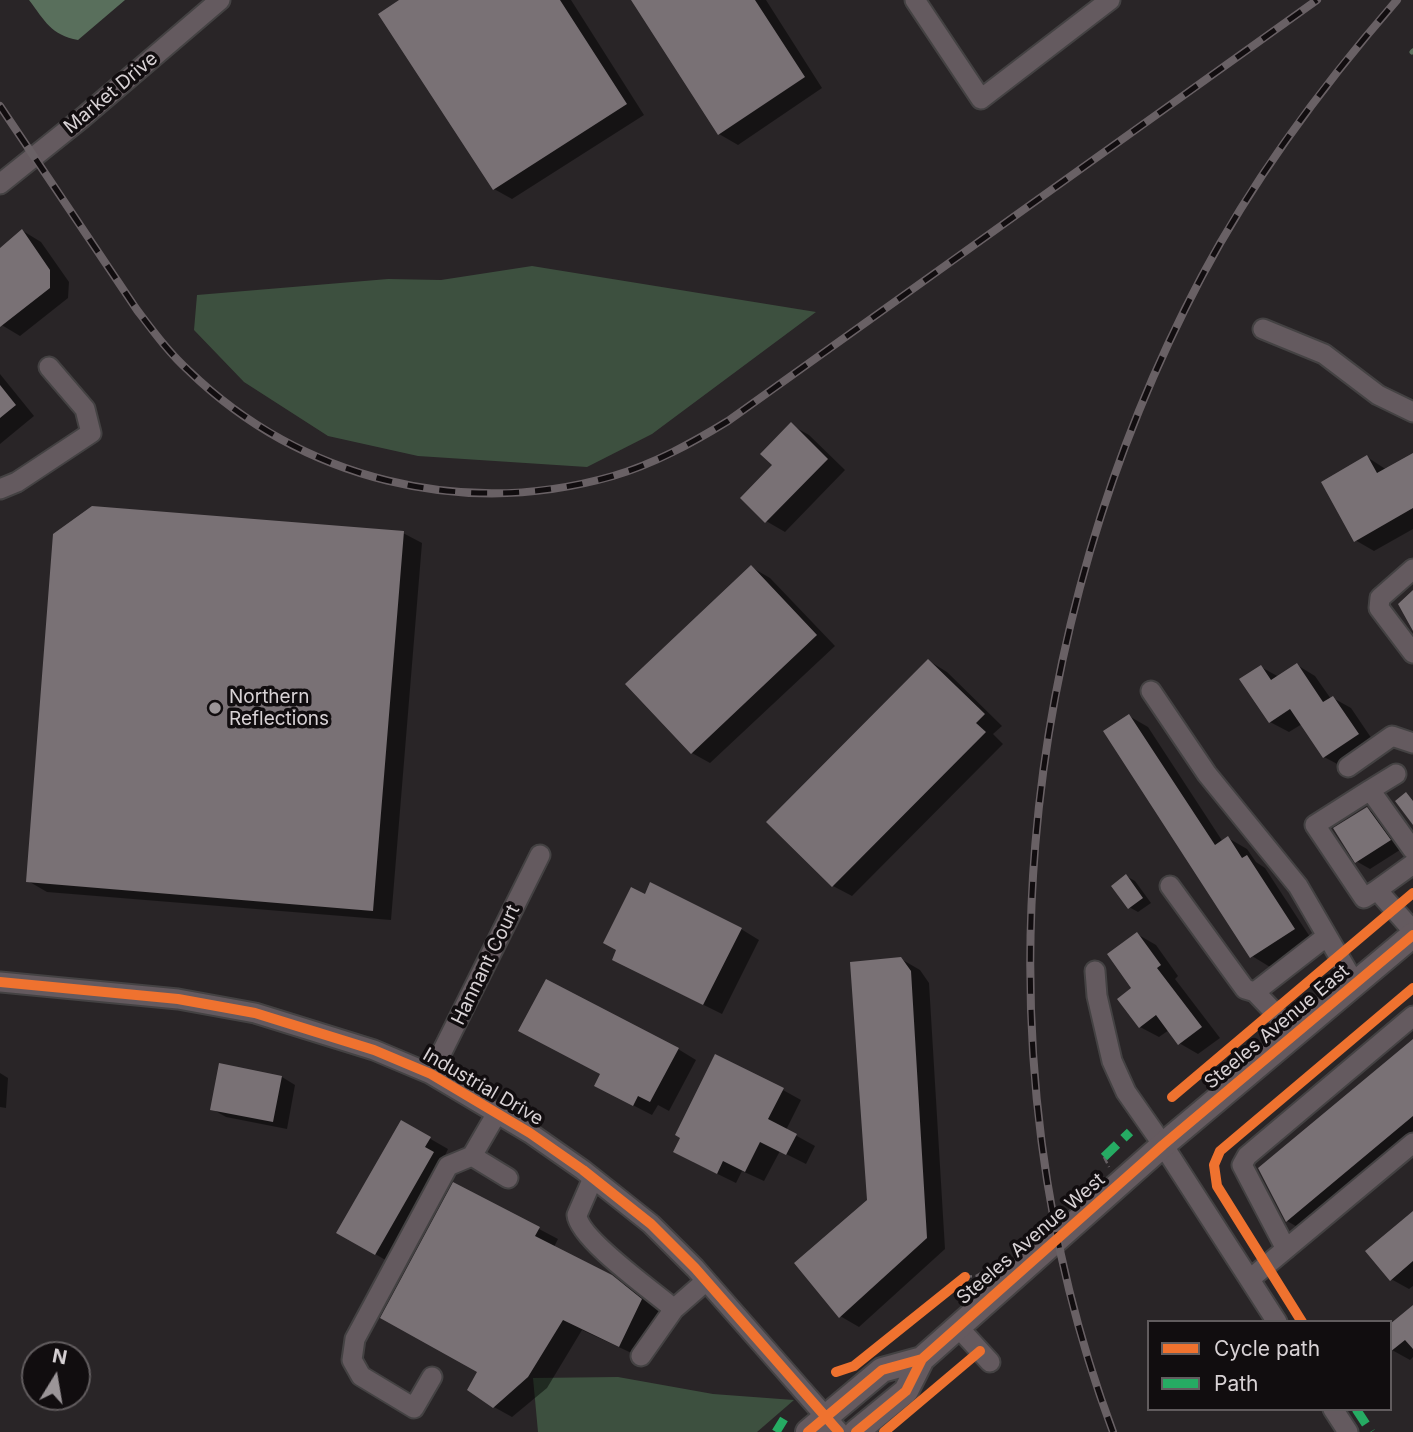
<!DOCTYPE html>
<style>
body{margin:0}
#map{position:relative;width:1413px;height:1432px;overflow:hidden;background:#292527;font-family:Inter,sans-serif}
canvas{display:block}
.legend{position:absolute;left:1147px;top:1320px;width:245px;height:91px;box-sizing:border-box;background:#110d0f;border:2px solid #615c5e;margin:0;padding:9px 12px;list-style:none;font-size:21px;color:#d8d2d5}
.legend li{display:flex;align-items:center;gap:14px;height:35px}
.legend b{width:35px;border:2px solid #615c5e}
.north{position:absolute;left:21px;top:1341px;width:70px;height:70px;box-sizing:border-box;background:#110d0f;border:2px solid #615c5e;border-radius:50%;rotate:11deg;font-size:19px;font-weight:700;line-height:28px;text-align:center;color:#d8d2d5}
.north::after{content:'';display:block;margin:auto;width:24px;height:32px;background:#9b9598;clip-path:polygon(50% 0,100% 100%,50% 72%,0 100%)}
</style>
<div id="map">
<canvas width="1413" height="1432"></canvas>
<ul class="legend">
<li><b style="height:9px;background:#ef722f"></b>Cycle path</li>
<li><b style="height:9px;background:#26ab63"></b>Path</li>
</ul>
<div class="north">N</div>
</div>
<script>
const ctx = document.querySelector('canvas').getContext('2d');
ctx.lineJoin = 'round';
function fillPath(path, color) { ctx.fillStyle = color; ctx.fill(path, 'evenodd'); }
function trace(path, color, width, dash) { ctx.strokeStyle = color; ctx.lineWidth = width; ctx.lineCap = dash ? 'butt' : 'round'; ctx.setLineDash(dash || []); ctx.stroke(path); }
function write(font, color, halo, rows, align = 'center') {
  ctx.font = font + ' Inter,sans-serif'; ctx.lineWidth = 7; ctx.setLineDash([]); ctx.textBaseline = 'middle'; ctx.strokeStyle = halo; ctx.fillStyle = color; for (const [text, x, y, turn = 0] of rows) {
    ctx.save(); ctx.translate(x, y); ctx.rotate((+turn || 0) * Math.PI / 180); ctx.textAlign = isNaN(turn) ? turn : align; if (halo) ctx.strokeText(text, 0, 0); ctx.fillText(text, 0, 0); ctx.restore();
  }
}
fillPath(new Path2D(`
 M532,266L816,312L652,434L587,467L418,456L328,436L244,382L194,330L197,295L388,279L441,280Z
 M618,1377L713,1394L794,1400L757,1432H538L533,1378Z`), '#3d503f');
fillPath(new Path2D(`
 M29,0H125L78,40C51,35 45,21 29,0Z`), '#596f5c');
fillPath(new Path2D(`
 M402,0H571L644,115L512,199L494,189Z
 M634,0H766L822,88L738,145L719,134Z
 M23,231L41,242L69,282L68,298L20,336L0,324V250Z
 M0,374L34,416L0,444Z
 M791,425L809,435L845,470L785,532L766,521L774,465Z
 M1413,455V529L1374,551L1355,540L1367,457L1387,470Z
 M403,533L422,543L391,920L47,892L28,881Z
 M751,567L770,578L835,646L710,763L692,753Z
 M929,661L947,672L1002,726L993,734L1003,744L852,896L833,886Z
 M1297,665L1315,676L1331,699L1333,698L1351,708L1376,745L1343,767L1324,757L1302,724L1289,732L1270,722L1261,667L1279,677Z
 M1129,716L1148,727L1223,842L1228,838L1247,849L1256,862L1265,868L1312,940L1270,967L1252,956Z
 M1367,809L1381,817L1403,848L1370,869L1356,861Z
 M1126,876L1135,881L1151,903L1138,912L1129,907Z
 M645,896L741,929L759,940L722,1014L633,970Z
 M1137,934L1156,945L1178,976L1175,979L1220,1038L1198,1054L1179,1043L1169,1030L1159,1037L1140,1027L1133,988Z
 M901,959L920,970L929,983L945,1249L859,1327L840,1316L869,1201Z
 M1413,1041V1142L1306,1232L1287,1221L1260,1169Z
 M678,1049L696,1060L669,1111L658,1105L652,1115L615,1096Z
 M0,1073L8,1078L6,1108L0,1107Z
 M282,1077L295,1085L287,1129L226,1117L212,1109Z
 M783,1090L801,1100L786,1130L815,1146L806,1164L780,1151L764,1181L742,1171L736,1183L693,1162Z
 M401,1122L448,1149L394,1265L339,1233Z
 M454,1184L558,1239L554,1247L631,1288L660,1311L638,1356L582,1330L547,1388L512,1417L494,1407L480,1372Z
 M1413,1213V1286L1409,1289L1391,1279Z
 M1413,1307V1357L1410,1360L1392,1350Z`), '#0007');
trace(new Path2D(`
 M1412,52L1413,51`), '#596f5c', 5);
fillPath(new Path2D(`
 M399,0H560L627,104L493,190L378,14Z
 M631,0H755L805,77L718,135Z
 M22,229L50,270V288L0,327V248Z
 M0,385L16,405L0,418Z
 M791,422L828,459L765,523L740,498L772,465L760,454Z
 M1413,453V508L1354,542L1321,482L1367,455L1377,473Z
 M92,506L404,531L373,911L26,882L53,534Z
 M751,565L817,635L691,754L625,684Z
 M1413,590V631L1398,604Z
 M928,659L985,714L976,723L986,732L832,887L766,822Z
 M1297,663L1323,702L1333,696L1359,734L1323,758L1290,709L1269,723L1239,679L1261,665L1271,680Z
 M1129,714L1215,845L1228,836L1242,858L1247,855L1295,929L1250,958L1103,731Z
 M1406,792L1413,801V825L1395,801Z
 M1367,807L1391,840L1355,863L1333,828Z
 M1126,874L1143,898L1128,909L1111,886Z
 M650,882L742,928L703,1005L612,960L616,950L603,943L631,887L645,894Z
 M1137,932L1161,965L1157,968L1202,1027L1178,1045L1156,1015L1139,1028L1117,999L1131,988L1107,954Z
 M901,957L911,971L927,1238L839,1318L794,1263L867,1200L850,962Z
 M546,979L679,1048L650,1102L638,1096L633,1106L594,1086L600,1074L518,1031Z
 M1413,1039V1116L1286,1222L1258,1168Z
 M715,1054L784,1088L768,1119L797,1134L786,1155L760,1142L745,1172L723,1161L717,1174L673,1152L680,1138L675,1135Z
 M219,1063L282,1076L273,1122L210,1110Z
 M401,1120L431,1137L425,1147L434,1152L375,1255L336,1233Z
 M453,1182L540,1227L535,1236L612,1275L642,1299L619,1347L563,1320L528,1377L493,1408L467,1390L477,1372L380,1318Z
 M1413,1211V1261L1390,1281L1365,1251Z
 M1413,1305V1349L1405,1340L1390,1352V1324Z`), '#797175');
const minor = new Path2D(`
 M915,0L981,99L1110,0
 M0,184L81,119L220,0
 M1263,329L1324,354L1378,395L1413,412
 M0,489L17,482L91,433L85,409L49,367
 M1413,569L1380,598L1379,608L1413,653
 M1151,691L1207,774L1298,886L1355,984
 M1348,767L1392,736L1413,743
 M1370,790L1396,774
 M1413,864L1377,890L1413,931
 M1170,886L1245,989L1255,992L1327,936
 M1377,890L1364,898L1315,825L1370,790L1413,850
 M1095,971L1097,996L1112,1061L1126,1092L1163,1145L1277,1322
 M0,982L178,999L255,1013L374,1050L431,1074L530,1133L583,1170L651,1224L695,1268L839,1432
 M1255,992L1295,1034
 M431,1074L540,855
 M472,1156L508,1178
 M593,1178L577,1215C579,1239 653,1291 674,1309L706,1281
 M1286,1249L1242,1165L1247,1156L1413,1016
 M1250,1279L1413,1143
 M958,1327L990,1362
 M641,1356L674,1309
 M432,1377L414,1408L361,1376L352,1360L355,1339L448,1166L472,1156L497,1113
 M1333,1409L1348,1432`);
const major = new Path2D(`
 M808,1432L882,1370L922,1359
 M856,1432L906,1391L922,1359L1163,1145L1413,935`);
trace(minor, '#444243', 23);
trace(major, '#444243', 28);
trace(new Path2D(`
 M1104,1157L1109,1167
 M965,1277L976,1276L995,1265`), '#676064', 2.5, [7, 3.5]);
trace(minor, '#645a5f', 19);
trace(major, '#655a5f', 24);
const rail = new Path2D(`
 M0,106L137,310C153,331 169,353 189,371C302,480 463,519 613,476C654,464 692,443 728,421L1317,0
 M1113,1432C973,1058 1016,626 1202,276C1255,176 1323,85 1397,0`);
trace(rail, '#696165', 8);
trace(rail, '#110d0f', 5, [16]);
trace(new Path2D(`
 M1104,1157L1130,1132
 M1356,1409L1371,1432
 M776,1432L784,1419`), '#26ab63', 9, [18, 9]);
trace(new Path2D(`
 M0,982L178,999L255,1013L374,1050L431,1074L530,1133L583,1170L651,1224L695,1268L839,1432
 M1172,1097L1413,893
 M1302,1322L1217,1186L1214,1165L1220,1151L1413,988
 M836,1372L854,1366L965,1277
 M808,1432L882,1370L922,1359
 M856,1432L906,1391L922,1359L1163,1145L1413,935
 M884,1432L980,1351`), '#ef722f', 10);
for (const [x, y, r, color] of [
 [215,708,7,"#9b9598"]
]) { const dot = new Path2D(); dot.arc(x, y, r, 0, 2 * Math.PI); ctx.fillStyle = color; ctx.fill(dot); trace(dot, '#110d0f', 2.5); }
write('19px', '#d8d2d5', '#110d0f', [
 ["Market Drive",111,93,-40],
 ["Hannant Court",486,965,-64],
 ["Steeles Avenue East",1277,1027,-40],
 ["Industrial Drive",483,1087,30],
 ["Steeles Avenue West",1031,1239,-41]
]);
write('19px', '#d8d2d5', '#110d0f', [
 ["Northern",229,697],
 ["Reflections",229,719]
], 'left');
</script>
